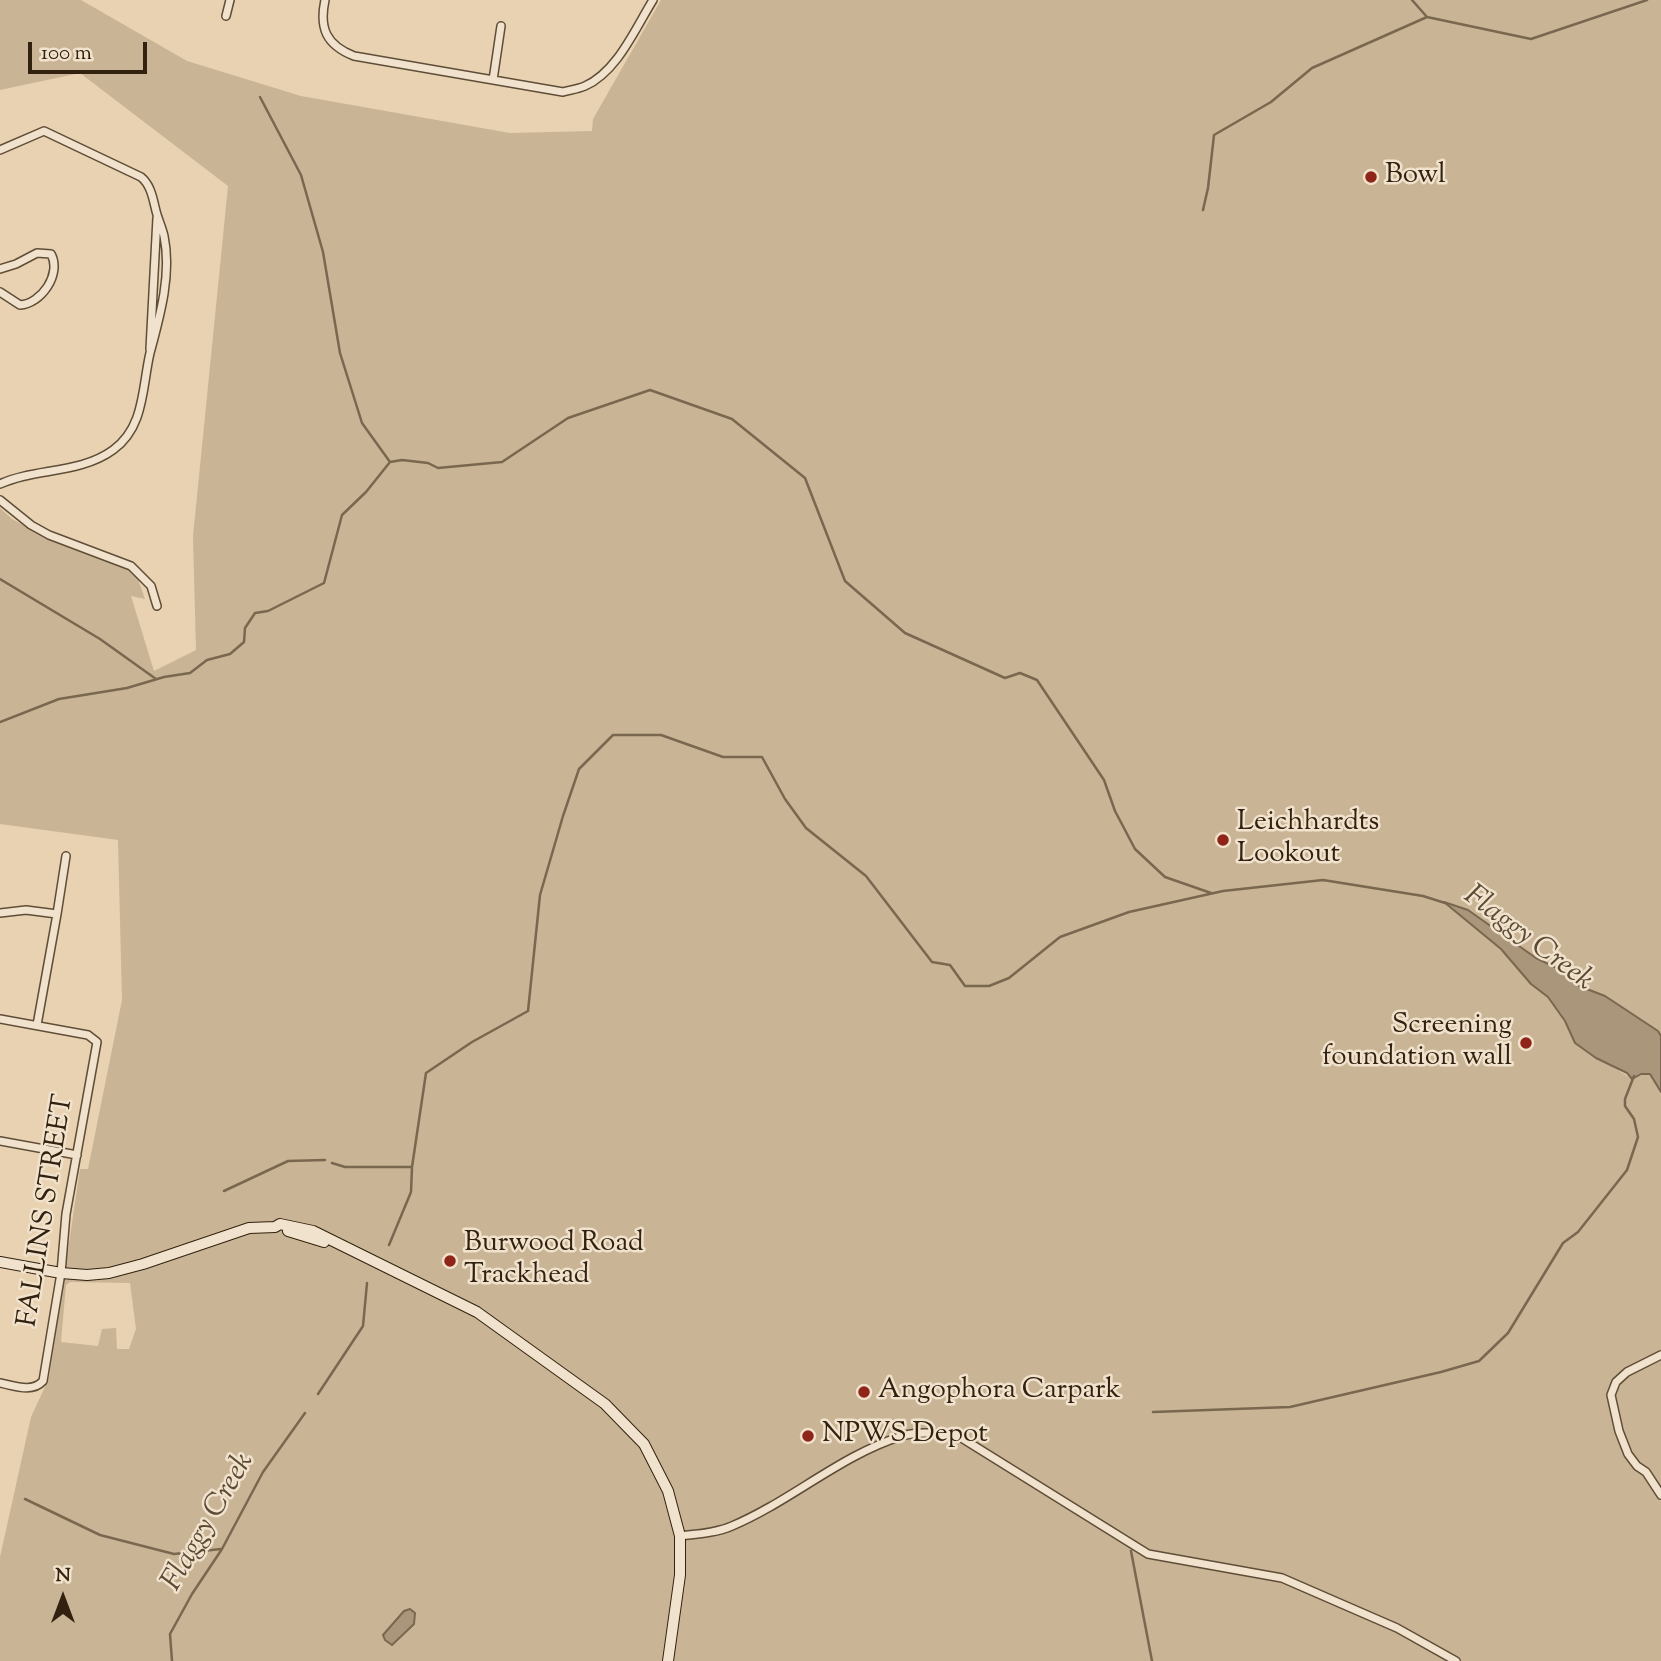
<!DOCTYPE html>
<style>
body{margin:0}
#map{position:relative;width:1661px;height:1661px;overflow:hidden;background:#e8d2b1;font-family:"Sorts Mill Goudy",serif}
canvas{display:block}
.north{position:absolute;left:28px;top:1563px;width:70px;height:70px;-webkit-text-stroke:5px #f0e2cc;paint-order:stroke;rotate:0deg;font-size:19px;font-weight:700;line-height:28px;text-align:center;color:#31210e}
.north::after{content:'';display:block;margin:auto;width:24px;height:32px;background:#31210e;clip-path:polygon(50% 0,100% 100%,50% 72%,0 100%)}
.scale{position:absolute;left:28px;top:42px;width:119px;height:32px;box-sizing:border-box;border:4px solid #31210e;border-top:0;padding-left:9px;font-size:21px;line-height:24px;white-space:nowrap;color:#31210e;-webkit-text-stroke:5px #f0e2cc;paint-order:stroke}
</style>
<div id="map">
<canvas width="1661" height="1661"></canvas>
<div class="north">N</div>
<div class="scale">100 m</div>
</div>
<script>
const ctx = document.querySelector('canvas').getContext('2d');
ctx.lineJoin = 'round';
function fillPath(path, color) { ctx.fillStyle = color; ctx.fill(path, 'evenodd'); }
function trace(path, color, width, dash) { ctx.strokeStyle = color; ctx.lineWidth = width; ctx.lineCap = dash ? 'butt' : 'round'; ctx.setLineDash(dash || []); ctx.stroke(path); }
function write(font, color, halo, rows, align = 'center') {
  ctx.font = font + ' "Sorts Mill Goudy",serif'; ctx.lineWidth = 5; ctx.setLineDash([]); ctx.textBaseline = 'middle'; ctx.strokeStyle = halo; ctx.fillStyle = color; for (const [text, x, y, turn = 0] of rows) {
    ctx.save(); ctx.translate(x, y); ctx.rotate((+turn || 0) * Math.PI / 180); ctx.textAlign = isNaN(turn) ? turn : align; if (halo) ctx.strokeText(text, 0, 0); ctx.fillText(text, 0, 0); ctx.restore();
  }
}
fillPath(new Path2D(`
 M0,0H81L187,61L301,96L510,133L592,131L593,119L661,0H1661V1036L1657,1031L1605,996L1579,986L1563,971L1536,958L1468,910L1446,904L1501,949L1531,984L1548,997L1565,1021L1575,1043L1632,1079L1641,1074H1650L1661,1092V1661H0V1557L31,1417L49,1378L80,1169H88L122,1000L118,840L0,824V508L12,519L45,537L125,567L138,579L145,599L131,596L154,671L196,650L193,536L228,186L80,73L0,90ZM70,1282L130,1283L136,1329L129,1349H117L116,1328L102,1329L98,1346L61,1342L66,1285Z`), '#c9b495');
const water = new Path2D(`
 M1444,902L1468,910L1536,958L1563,971L1579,986L1605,996L1658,1031L1661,1036V1092L1650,1074H1641L1632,1079L1627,1073L1596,1058L1575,1043L1565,1021L1548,997L1531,984L1501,949Z
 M410,1609L415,1613L414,1624L392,1645L385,1640L383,1635L404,1611Z`);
fillPath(water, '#aa967a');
trace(water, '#7a674f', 2);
trace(new Path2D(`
 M1412,0L1427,17L1531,39L1647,0
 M260,97L301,175L323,252L340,353L362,423L390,462
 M1203,210L1208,188L1214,135L1271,102L1312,68L1427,17
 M0,579L100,639L156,679
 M0,722L59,699L127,688L164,677L190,673L207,660L230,654L244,642L245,628L255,613L268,611L324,583L342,515L366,492L390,462L402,460L428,463L438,468L502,462L568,418L650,390L732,419L805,478L845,581L905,633L1005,678L1020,673L1037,680L1104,780L1115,811L1135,849L1165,877L1211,893
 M332,1163L345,1167H412
 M224,1191L288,1161L325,1160
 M389,1245L411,1192L412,1167L426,1073L472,1042L528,1011L540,895L563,816L579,769L613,735H661L723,757H762L785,799L806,828L866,876L932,962L950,965L965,986H989L1009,978L1060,937L1129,912L1223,891L1323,880L1423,896L1445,903
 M318,1394L363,1326L367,1283
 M1153,1412L1290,1407L1441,1372L1479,1361L1508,1333L1563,1243L1578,1232L1627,1170L1638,1137L1634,1119L1625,1106V1099L1634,1076
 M25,1499L100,1535L174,1554L221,1549
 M1131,1551L1152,1661
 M172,1661L170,1634L192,1594L222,1549L263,1472L305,1413`), '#7a674f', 2.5);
const street = new Path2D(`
 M325,0C319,28 326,45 354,56L563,92C570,90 578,89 585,86C617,72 635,29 653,0
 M226,16L230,0
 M493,80L501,26
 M0,150L44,131L141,177C151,185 153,199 156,211C158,219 162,227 164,236C172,274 160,316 150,353C142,387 145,427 113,450C80,474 35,468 0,484
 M0,269L16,264L37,253L51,254C62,274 41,304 20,305L0,292
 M150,349L157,218
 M0,500L31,525L49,535L131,566L151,586L157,606
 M0,913L26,910L57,914L37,1025
 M57,914L66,856
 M0,1019L88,1035L97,1042L66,1214L61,1273L43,1381C32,1393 15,1386 0,1383
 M0,1141L77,1155
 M1661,1355L1627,1372L1616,1382L1611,1395L1619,1431L1628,1454L1637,1466L1646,1472L1661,1495
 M680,1536C697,1534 716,1533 732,1526C791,1501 841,1455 902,1436C922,1430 941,1434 960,1437L1148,1554L1282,1578L1397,1628L1456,1661`);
const secondary = new Path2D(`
 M288,1231L324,1242
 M0,1262L61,1273L87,1275L109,1273L143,1264L249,1228L275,1227L280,1224L313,1231L477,1312L605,1404L644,1444L668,1491L680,1536V1575L668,1661`);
trace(street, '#5f4d37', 10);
trace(secondary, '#31210e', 12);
trace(street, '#f0e2cc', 7);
trace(secondary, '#f0e2cc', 10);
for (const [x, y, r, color] of [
 [1371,177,7,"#8f2418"],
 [1223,840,7,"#8f2418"],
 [1526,1043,7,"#8f2418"],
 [450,1261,7,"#8f2418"],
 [864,1392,7,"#8f2418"],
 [808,1436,7,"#8f2418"]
]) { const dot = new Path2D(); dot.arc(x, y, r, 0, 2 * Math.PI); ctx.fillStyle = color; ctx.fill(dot); trace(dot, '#f0e2cc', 2.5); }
write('28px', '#31210e', '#f0e2cc', [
 ["Bowl",1385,177],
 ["Leichhardts",1237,824],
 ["Lookout",1237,856],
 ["Screening",1512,1027,"right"],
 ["foundation wall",1512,1059,"right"],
 ["Burwood Road",464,1245],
 ["Trackhead",464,1277],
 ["Angophora Carpark",878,1392],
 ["NPWS Depot",822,1436]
], 'left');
write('28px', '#31210e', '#f0e2cc', [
 ["FALLINS STREET",48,1211,-81]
]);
write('italic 30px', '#5b4a34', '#f0e2cc', [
 ["Flaggy Creek",1527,940,37],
 ["Flaggy Creek",210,1523,-60]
]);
</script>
